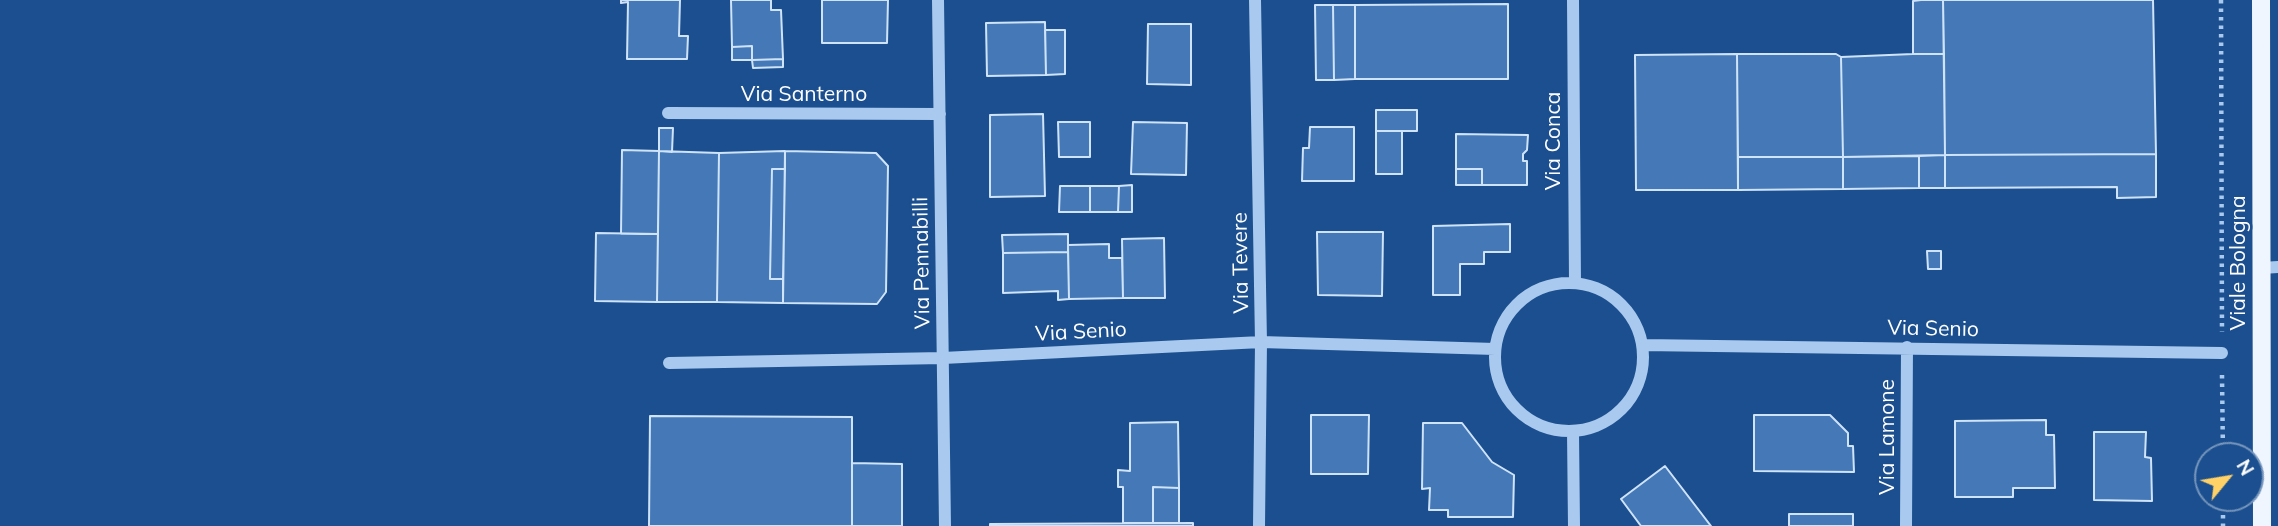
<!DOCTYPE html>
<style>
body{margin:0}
#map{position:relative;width:2278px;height:526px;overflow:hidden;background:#1b4f8f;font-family:Mulish,sans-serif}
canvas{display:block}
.north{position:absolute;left:2194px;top:442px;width:70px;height:70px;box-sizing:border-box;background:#1b4f8f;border:2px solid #7695bc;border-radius:50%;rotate:60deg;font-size:19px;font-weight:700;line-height:28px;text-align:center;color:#fff}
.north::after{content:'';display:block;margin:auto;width:24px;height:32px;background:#ffd166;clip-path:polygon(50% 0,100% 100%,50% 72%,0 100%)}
</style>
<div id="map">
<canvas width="2278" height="526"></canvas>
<div class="north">N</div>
</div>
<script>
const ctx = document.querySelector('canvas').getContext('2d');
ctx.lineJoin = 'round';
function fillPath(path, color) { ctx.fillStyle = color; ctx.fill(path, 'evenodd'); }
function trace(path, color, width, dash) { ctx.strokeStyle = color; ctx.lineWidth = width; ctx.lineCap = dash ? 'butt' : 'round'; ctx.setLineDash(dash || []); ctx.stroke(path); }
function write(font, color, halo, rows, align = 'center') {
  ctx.font = font + ' Mulish,sans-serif'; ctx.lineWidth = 5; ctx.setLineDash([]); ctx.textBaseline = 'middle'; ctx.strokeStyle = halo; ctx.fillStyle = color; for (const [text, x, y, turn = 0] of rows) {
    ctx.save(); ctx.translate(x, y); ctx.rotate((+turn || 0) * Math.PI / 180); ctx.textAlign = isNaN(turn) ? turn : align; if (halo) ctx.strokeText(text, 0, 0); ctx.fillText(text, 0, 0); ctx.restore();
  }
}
const building = new Path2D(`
 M621,0H680L679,36H688L687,59H627L628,2L621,3Z
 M731,0H771V10H781L783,59L752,60V46L732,47Z
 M822,0H888L887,43H822Z
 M1921,0H1943L1944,54H1913V1Z
 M1943,0H2153L2156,154L1945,155Z
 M1508,4V79H1355V5Z
 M1315,5H1333L1334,80H1316Z
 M1333,5H1355V79L1334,80Z
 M1045,22L1046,75L987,76L986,23Z
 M1148,24H1191V85L1147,84Z
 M1045,30H1065V74L1046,75Z
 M752,46V60H732V47Z
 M1737,54L1738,190H1636L1635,55Z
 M1737,54H1836L1841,57L1843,157H1738Z
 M1913,54H1944L1945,155L1843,157L1841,57Z
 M783,59V67L753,68L752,60Z
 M1376,110H1417V131H1376Z
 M1043,114L1045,196L990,197V115Z
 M1058,122H1090V157H1059Z
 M1133,122L1187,123L1186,175L1131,174Z
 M1310,127H1354V181H1302L1303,148H1309Z
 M659,128H673L672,152L659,151Z
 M1376,131H1402V174H1376Z
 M1456,134L1528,135L1527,150L1523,154V161H1527V185H1482V169H1456Z
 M622,150L659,151L658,234H621Z
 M659,151L719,153L717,302H657Z
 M785,151L876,153L888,166L886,292L877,304L783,303Z
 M785,151V169H772L770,279H783V303L717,302L719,153Z
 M2156,154V197L2117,198V187L1945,188V155Z
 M1945,155V188H1919V156Z
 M1919,156V188L1843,189V157Z
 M1738,157H1843V189L1738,190Z
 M772,169H785L783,279H770Z
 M1456,169H1482V185H1456Z
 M1132,185V212H1118L1119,186Z
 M1060,186H1090V212H1059Z
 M1090,186H1119L1118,212H1090Z
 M1510,224V252H1484V264H1460V295H1433V226Z
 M1317,232H1383L1382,296L1318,295Z
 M596,233L658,234L657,302L595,301Z
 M1068,234V252L1003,253L1002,235Z
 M1164,238L1165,298H1123L1122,239Z
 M1109,244V258H1122L1123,298L1069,299L1068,245Z
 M1927,251H1941V269H1928Z
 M1068,252L1069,299L1058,300V291L1003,293V253Z
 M1311,415H1369L1368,474H1311Z
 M1754,415H1830L1848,433V446H1853L1854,472L1754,471Z
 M650,416L852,417V526H649Z
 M2046,420V435H2054L2055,488H2013V497H1955V421Z
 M1178,422L1179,488L1153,487V523H1123V487H1118V470L1130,471V423Z
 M1423,423H1462L1492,462L1514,475L1513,517H1448V510H1429L1430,488L1422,489Z
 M2094,432H2146L2145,457L2151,458L2152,501L2094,500Z
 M852,463L902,464V526H852Z
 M1665,466L1711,526H1641L1621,499Z
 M1153,487L1179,488V523H1153Z
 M1789,514H1853V526H1789Z
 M1193,523V526H990V524Z`);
fillPath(building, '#4478b7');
trace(building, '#cfe3fa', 2);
trace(new Path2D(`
 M2221,0L2222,332
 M2222,375L2223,456
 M2223,498V526`), '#a9c9ee', 4.5, [3.5, 5]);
trace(new Path2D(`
 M938,0L945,526
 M1255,0L1261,342L1259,526
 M1573,0L1575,282
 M668,113L940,114
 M2262,268L2278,267
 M1495 357a74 74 0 1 1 148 0a74 74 0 1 1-148 0Z
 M1643,345L2222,353
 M669,363L943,358L1261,342L1495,349
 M1573,432L1574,526
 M1906,526L1907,347`), '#a9c9ee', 12);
trace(new Path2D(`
 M2261,0L2262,526`), '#f0f6ff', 18);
write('21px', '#fff', '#1b4f8f', [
 ["Via Santerno",804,95],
 ["Via Conca",1554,141,-90],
 ["Via Pennabilli",922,263,-91],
 ["Via Tevere",1241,263,-91],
 ["Viale Bologna",2239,263,-90],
 ["Via Senio",1933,329,1],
 ["Via Senio",1081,332,-3],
 ["Via Lamone",1888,437,-90]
]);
</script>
